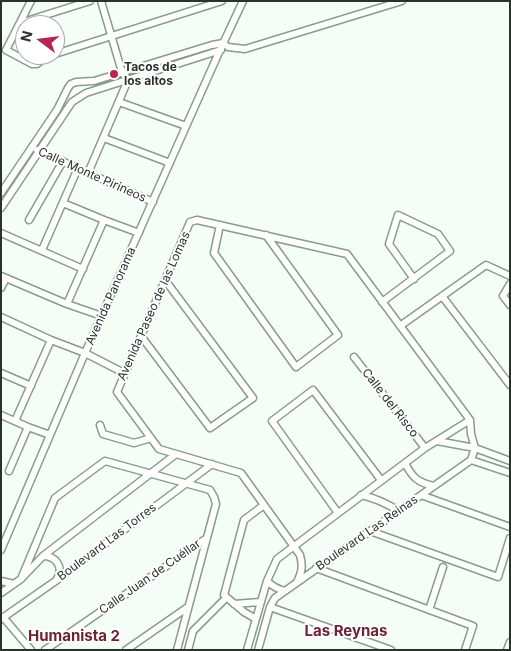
<!DOCTYPE html>
<meta charset="utf-8">
<style>
body{margin:0}
#map{position:relative;width:511px;height:651px;overflow:hidden;background:#f5fef6;font-family:Inter,sans-serif}
canvas{display:block}
.frame{position:absolute;inset:0;border:2px solid #29322b;pointer-events:none}
.north{position:absolute;left:15px;top:15px;width:50px;height:50px;box-sizing:border-box;background:#fff;border:1px solid #a9adaa;border-radius:50%;rotate:285deg;font-size:14px;font-weight:700;line-height:20px;text-align:center;color:#29322b}
.north::after{content:'';display:block;margin:auto;width:18px;height:22px;background:#b7264f;clip-path:polygon(50% 0,100% 100%,50% 72%,0 100%)}
</style>
<div id="map">
<canvas width="511" height="651"></canvas>
<div class="frame"></div>
<div class="north">N</div>
</div>
<script>
const ctx = document.querySelector('canvas').getContext('2d');
ctx.lineJoin = 'round';
function trace(path, color, width, dash) { ctx.strokeStyle = color; ctx.lineWidth = width; ctx.lineCap = dash ? 'butt' : 'round'; ctx.setLineDash(dash || []); ctx.stroke(path); }
function write(font, color, halo, rows, align = 'center') {
  ctx.font = font + ' Inter,sans-serif'; ctx.lineWidth = 4; ctx.setLineDash([]); ctx.textBaseline = 'middle'; ctx.strokeStyle = halo; ctx.fillStyle = color; for (const [text, x, y, turn = 0] of rows) {
    ctx.save(); ctx.translate(x, y); ctx.rotate((+turn || 0) * Math.PI / 180); ctx.textAlign = isNaN(turn) ? turn : align; if (halo) ctx.strokeText(text, 0, 0); ctx.fillText(text, 0, 0); ctx.restore();
  }
}
const street = new Path2D(`
 M31,1L6,50L32,64H37L46,57L51,55
 M20,23L90,1
 M55,54L222,1
 M119,102L186,126
 M104,138L170,163
 M37,150L153,202
 M88,173L128,80L122,72L101,1
 M1,193L57,110L68,88L71,84L76,82L94,81L212,45L223,43L228,47L245,49L402,1
 M63,203L104,220L139,233
 M1,208L72,102L86,93L221,50
 M29,220L63,161
 M220,225L214,253L296,367L338,335L266,235
 M1,233L83,269
 M42,250L78,168
 M1,276L67,304L102,316
 M510,284L503,296L510,305
 M1,288L6,278
 M442,296L510,385
 M382,302L450,251L438,234L398,215L389,244L414,279
 M67,304L104,220
 M1,317L51,340L85,353L124,373
 M400,326L486,265L510,276
 M141,336L210,428L253,398L165,280
 M354,357L425,448
 M1,373L31,386
 M1,415L28,427L50,435
 M15,421L51,340
 M100,425L103,434L134,443L151,438
 M437,441L475,448L510,461
 M471,460L510,473
 M405,463C412,477 418,483 434,486
 M9,471L28,427
 M361,495C375,498 386,503 399,511
 M421,495L510,527
 M338,513L272,421L313,390L381,480
 M370,531L498,577L510,538
 M1,550L85,353L220,50L243,1
 M43,556C56,556 64,567 57,579
 M316,568L473,626L465,650
 M21,579L55,498L105,461L210,490L214,497L216,504L177,650
 M1,581L14,584
 M267,581C272,586 277,589 285,591
 M297,582C302,572 303,566 300,555L241,473L159,449L117,392L190,222L197,220L347,254L470,420L471,434L475,448L471,460
 M1,593L21,579L43,556L176,454
 M234,604L260,602
 M270,607L391,650
 M429,610L443,567
 M3,617L31,650
 M1,619L57,580L212,464
 M256,619L244,612L224,595L244,520L264,505
 M45,650L207,538
 M126,650L188,607
 M188,650L193,631L226,598
 M247,650L267,581L277,559L425,448L470,420
 M258,650L270,607L275,598L471,460
 M507,650L510,642`);
trace(street, '#879d8a', 9);
trace(street, '#fff', 6);
for (const [x, y, r, color] of [
 [114,74,5,"#b7264f"]
]) { const dot = new Path2D(); dot.arc(x, y, r, 0, 2 * Math.PI); ctx.fillStyle = color; ctx.fill(dot); trace(dot, '#fff', 2); }
write('bold 12px', '#29322b', '#fff', [
 ["Tacos de",124,67],
 ["los altos",124,81]
], 'left');
write('12px', '#29322b', '#fff', [
 ["Calle Monte Pirineos",92,175,24],
 ["Avenida Panorama",111,296,-66],
 ["Avenida Paseo de las Lomas",154,306,-66],
 ["Calle del Risco",390,403,52],
 ["Boulevard Las Reinas",367,533,-35],
 ["Boulevard Las Torres",107,542,-37],
 ["Calle Juan de Cuéllar",150,577,-35]
]);
write('bold 15px', '#6a2433', '#fff', [
 ["Las Reynas",346,631],
 ["Humanista 2",74,636]
]);
</script>
